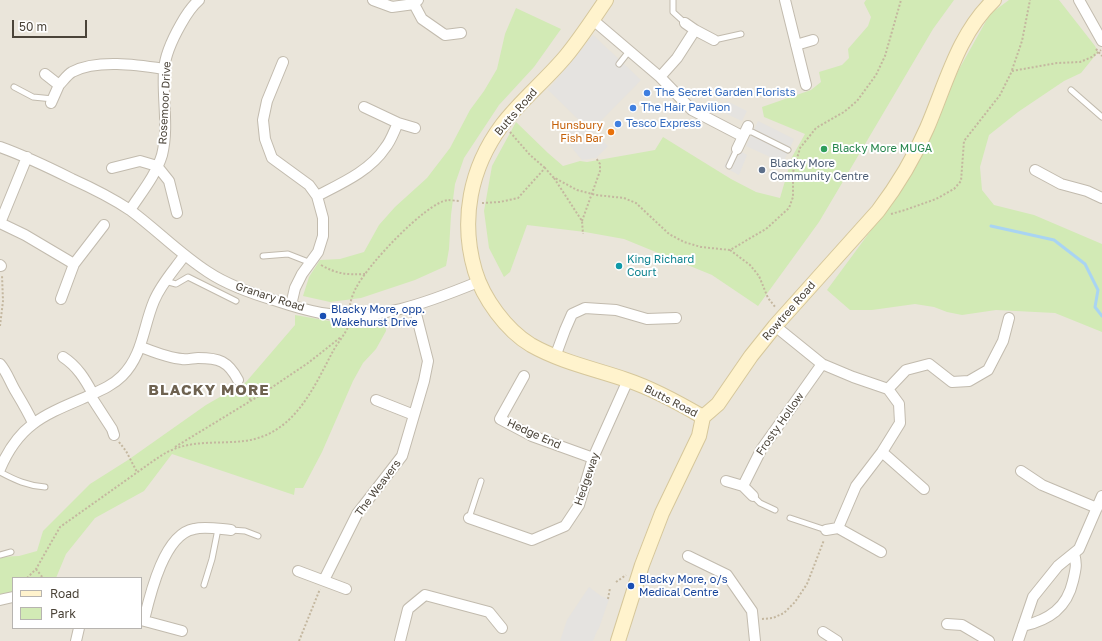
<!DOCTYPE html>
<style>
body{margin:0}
#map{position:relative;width:1102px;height:641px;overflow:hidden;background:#f6f3ec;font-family:"Golos Text",sans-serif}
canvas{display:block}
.legend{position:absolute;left:12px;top:577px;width:130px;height:52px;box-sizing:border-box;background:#fff;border:1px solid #b7b4b0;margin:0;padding:5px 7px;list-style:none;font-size:12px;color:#4b4439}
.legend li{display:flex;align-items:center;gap:8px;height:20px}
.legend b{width:20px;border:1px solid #b7b4b0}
.scale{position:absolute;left:12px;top:20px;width:75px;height:18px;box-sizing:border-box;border:2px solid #4b4439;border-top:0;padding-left:5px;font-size:12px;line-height:14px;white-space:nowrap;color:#4b4439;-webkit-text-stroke:3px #fff;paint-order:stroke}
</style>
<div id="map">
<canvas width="1102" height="641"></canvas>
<ul class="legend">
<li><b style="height:5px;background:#fff3cd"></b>Road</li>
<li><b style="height:11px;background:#d2eab5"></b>Park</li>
</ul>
<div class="scale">50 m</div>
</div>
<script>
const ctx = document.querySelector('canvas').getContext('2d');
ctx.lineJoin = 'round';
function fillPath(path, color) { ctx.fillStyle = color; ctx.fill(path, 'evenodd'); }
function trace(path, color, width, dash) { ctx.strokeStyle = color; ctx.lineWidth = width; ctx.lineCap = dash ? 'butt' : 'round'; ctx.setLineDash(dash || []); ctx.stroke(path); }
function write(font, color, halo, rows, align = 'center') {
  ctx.font = font + ' "Golos Text",sans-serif'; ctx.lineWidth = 4; ctx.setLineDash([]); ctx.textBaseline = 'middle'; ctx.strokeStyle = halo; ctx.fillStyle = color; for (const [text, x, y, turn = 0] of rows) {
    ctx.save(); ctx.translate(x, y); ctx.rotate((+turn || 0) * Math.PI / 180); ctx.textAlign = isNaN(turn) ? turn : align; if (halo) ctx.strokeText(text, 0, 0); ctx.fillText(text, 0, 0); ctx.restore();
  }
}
fillPath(new Path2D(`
 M0,0H1102V641H0ZM13,578H141V628H13Z`), '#eae5da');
fillPath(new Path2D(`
 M866,0H954L933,29L819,222L758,306L712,275L624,239L585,232L527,225L510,272L504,277L489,248L484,211L492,166L516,122L548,153L563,166L580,161L587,162L655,150L663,137L731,179L756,192L780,198L792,157L805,134L764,117L762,107L811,90L821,82L819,72L842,65L849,58L848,49L868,26L871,17L864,3Z
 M1009,0H1059L1095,46L1098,52L1081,73L1064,81L1018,112L989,135L980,167L982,190L994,205L1034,215L1102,244V332L1055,313L996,310L962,315L947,312L934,307L915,304L872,310H850L827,290L900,191L924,147L958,71L990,14Z
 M516,8L561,29L534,67L499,105L464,158L455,184L451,215L449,249L446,266L415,280L361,298L330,302L303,296L309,277L320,260L340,259L364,252L379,225L395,207L427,178L450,148L470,110L484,91L497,69L505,34Z
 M295,315L341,323L385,319L386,331L376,349L363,363L353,381L322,452L303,488H295L294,495L172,454L144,491L95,518L66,554L56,578H13V592L0,595V557L19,556L37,551L43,531L90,484L128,460L206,405L246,382L295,325Z`), '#d2eab5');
fillPath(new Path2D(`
 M593,35L641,80L592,130L608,146L596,158L582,160L563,137L579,120L548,90Z
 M727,101L747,111L742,121L722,112Z
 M758,121L794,139L783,163L746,146Z
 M733,147L747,155L739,175L724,167Z
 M589,587L601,596L609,599L599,628L597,631L593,641H560L567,620Z`), '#e5e3e0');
trace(new Path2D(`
 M991,226L1054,240L1085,264L1098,290L1095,307L1102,316`), '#a9d4f2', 3);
const lane = new Path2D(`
 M673,0V12L685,23
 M714,40L741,34
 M619,64L630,50
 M14,87L33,97L53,99
 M1071,90L1102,117
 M745,132H752L788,150
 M729,166L737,149
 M263,256L288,254L311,263
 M165,281L176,284L188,277L236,301
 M0,472C15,480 28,486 45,487
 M753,496L760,503L775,510
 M469,518L481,481
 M790,518L826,530
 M231,530L245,531L258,536
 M0,555L11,552
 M204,585L212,559L218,529`);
const street = new Path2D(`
 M373,0L392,7L414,4L418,0
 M785,0L806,85
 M1079,0L1102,41
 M414,4L422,19L445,35L461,33
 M593,20L660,77L692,110L742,136
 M695,30L714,40
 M796,45L813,40
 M283,62L267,101L263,120L265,139L272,158L309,185L317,196L323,218V236L318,252L302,274L295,288L291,305
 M45,74L59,85C63,81 67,75 72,72C97,59 137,65 164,69
 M660,77L677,58L695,30L685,23
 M51,103L59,85
 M398,123L415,128
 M0,147C25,156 48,167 72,179C92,188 112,198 130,210C157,230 180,254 208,272C229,286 253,294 277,301C292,306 306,310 321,313C376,323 429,302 478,282
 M737,149L748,126
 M27,157L0,223L25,235L74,264
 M112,168L140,161L157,166L169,181L177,213
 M1035,170L1061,184L1087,191L1102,198
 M317,196C340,184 370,171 385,148C391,141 394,131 398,123L364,107
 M130,210C141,193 156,175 162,155C169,127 162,98 164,70C165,54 173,38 181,24C186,15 191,7 199,0
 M0,265L1,266
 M61,299L74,264L104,225
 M775,326L822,364L853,377L888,389L899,404L900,423L882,452L856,486L838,528
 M141,347C154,352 168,358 182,359C187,360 193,358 198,358C219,358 228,361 238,380
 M63,357C77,366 85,379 93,394
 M555,357L565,330L572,314L585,308L616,310L647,319L676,318
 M0,364C7,372 10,382 16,392C22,402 28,412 33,423
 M524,376L500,419L532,436L593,458
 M888,389L906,370L929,364L952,382L969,381L988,370L1003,341L1009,318
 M90,395L112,429L114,435
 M376,400L414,415
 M882,452L924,489
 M0,469C19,424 44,415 86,397C99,391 112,386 122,376C143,355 143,327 154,301C161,284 174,270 184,256
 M1021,471L1042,485L1097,508
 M726,481L743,486L753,496
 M743,486L761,450L822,364
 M469,518L532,540L565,526L579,505L593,458L628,380
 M826,530L838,528L881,552
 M688,556L727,575L752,611L755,641
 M298,571L346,589
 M324,580L357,514L402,456L424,381L428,361L414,306
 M0,600L13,597
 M141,620L182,631
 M144,620C150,595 164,534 194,529C205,526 219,529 231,530
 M947,624L962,625L989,641
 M1023,626C1049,620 1067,608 1073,581C1076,568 1077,565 1074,553
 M823,632L837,641
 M76,641L79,628
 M400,641L408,609L425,595L489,612L502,628
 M1018,641L1033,597L1058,566L1079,549L1102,496`);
const secondary = new Path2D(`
 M606,0C593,19 580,39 566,56C546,80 520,101 502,125C470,168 460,220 475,271C483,298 506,330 531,345C561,362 595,369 627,380C654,389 679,403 703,417
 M618,641L642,565L662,513L699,436L703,417L718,404L751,356L775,326L878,211C897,186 914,158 927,128C946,84 958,34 994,0`);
trace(lane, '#c2bbae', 7);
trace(street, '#c2bbae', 12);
trace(secondary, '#d6c79b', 16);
trace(new Path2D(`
 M1096,49L1102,56
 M1012,70L1022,41L1030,0
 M510,132L530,155L545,168
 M554,178L582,221L583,234
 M482,203L500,202L518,198L545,168L553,177L577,190L596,195L624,198L636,203L669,234L684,242L701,247L730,250L766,229L789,208L793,197V172L800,148L816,128L844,112L857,101L876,75L885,56L901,0
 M891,214L905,210L936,199L954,189L961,181L964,141L1000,95L1012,71L1057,63L1080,62L1092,57L1101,50
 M582,221L600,171V164L596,158
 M730,250L750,265L759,276L768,298L776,308
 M321,265C337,274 347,275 365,274
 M350,305C351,300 353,293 356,288C366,267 425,203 448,200C451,200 456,201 460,201
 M0,326L3,301L2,275
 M243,388L251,401
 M119,442L126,451L137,472
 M175,447L262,394L308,363L341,337
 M36,569L43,578
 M27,578L36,569L60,527L156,459C161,456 166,452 172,450C194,440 221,444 244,441C293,435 312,391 332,353C337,343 346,334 349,324
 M616,582L626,575
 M608,599L610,588
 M762,619L773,618L784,613L795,602L807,584L824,540
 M299,641L320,589`), '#c4b79f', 2, [2, 2]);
trace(lane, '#fff', 5);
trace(street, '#fff', 10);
trace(secondary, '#fff3cd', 14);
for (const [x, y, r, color] of [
 [647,93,4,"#3f7fe0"],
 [633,108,4,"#3f7fe0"],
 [618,124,4,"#3f7fe0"],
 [611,132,4,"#e8710a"],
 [824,149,4,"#2e9e5b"],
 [762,170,4,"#5c6f8a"],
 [619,266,4,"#0f9aa8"],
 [323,316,4,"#1a4fb4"],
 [631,586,4,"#1a4fb4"]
]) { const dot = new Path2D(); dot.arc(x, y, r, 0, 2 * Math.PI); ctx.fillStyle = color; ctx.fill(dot); trace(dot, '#fff', 1.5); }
write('11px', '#366cbe', '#fff', [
 ["The Secret Garden Florists",655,93],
 ["The Hair Pavilion",641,108],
 ["Tesco Express",626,124]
], 'left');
write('11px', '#4b4439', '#fff', [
 ["Rosemoor Drive",165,103,-87],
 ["Butts Road",516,112,-49],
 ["Granary Road",270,297,18],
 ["Rowtree Road",789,311,-49],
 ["Butts Road",671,401,27],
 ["Frosty Hollow",780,424,-55],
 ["Hedge End",534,434,24],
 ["Hedgeway",587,479,-71],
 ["The Weavers",378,488,-53]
]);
write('11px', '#c56008', '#fff', [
 ["Hunsbury",603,126],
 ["Fish Bar",603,139]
], 'right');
write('11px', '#27864d', '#fff', [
 ["Blacky More MUGA",832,149]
], 'left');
write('11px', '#4e5e75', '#fff', [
 ["Blacky More",770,164],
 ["Community Centre",770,177]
], 'left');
write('11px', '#0d838f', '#fff', [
 ["King Richard",627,260],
 ["Court",627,273]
], 'left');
write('11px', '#164399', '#fff', [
 ["Blacky More, opp.",331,310],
 ["Wakehurst Drive",331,323],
 ["Blacky More, o/s",639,580],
 ["Medical Centre",639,593]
], 'left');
ctx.letterSpacing = '1px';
write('bold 15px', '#6e6250', '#fff', [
 ["BLACKY MORE",209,390]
]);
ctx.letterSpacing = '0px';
</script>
